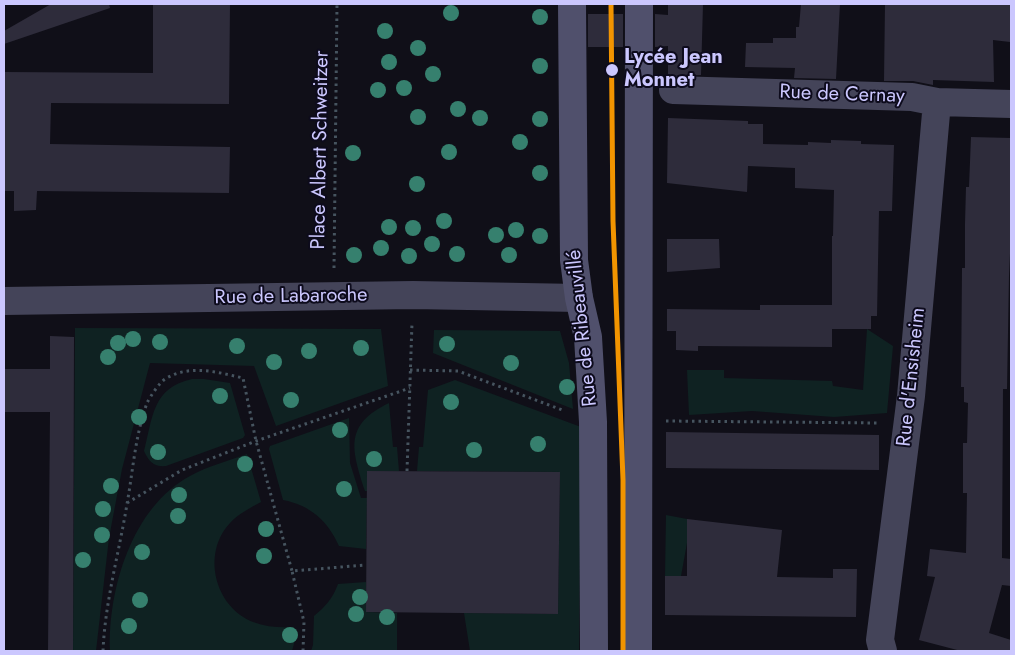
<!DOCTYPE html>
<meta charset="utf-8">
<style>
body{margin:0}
#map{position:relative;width:1015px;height:655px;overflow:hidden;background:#100f18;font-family:Jost,sans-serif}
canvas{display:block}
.frame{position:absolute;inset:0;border:5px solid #cbc7fe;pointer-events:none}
</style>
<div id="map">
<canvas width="1015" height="655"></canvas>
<div class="frame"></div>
</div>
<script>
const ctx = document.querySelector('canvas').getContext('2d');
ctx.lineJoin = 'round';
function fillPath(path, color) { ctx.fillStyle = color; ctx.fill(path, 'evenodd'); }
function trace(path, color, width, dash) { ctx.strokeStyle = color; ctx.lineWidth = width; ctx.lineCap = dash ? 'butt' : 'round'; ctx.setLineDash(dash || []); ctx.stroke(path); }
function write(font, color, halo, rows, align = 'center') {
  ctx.font = font + ' Jost,sans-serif'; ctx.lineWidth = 4; ctx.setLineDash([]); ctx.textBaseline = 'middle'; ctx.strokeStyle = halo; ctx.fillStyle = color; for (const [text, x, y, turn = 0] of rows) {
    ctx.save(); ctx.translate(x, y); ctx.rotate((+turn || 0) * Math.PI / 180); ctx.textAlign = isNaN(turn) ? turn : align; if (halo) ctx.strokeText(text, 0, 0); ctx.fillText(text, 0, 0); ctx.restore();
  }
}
fillPath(new Path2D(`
 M75,328L381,329L388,386L276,426L254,366L150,363L122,469L109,538L96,651H73Z
 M867,329L893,346L887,413L834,417L752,411L689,415L687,370H724V378L832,381L833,386L863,390Z
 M434,330L560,331L569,363L573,409L433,353Z
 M192,379H204L230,383L245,435L243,438L166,466C154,467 149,462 144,451C153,417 152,388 192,379Z
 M455,380L581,427L579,651H470L464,613L558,614L560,472L417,471L419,447H423L428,390Z
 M389,403L393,447H397L399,471H368L367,491H365C352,450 343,425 389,403Z
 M349,418L350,463L361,498H367L366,549L339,546C328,521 310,505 283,500L269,449L270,446Z
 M247,454L261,502C250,508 238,514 230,523C201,554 215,607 253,622C267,627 280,628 294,627L295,640L292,651H110C108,589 132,507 190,476C208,466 228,461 247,454Z
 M666,515L687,519V543L681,576H665Z
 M366,582V612L397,613V651H311L313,645L314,616C325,607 333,598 338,584Z`), '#0f2222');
fillPath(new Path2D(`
 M51,4H109L110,8L4,44V31Z
 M153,4H230L229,104L51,103L50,144L230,147L229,193L37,191L36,210L14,211V191H4V72L153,73Z
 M668,4H703L701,75L668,76V46L655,47V14L668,15Z
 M801,4H840L836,79L794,78L795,68L745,67L746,43H773V38H796V27H799Z
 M885,4H1011L1010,42L993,40L994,82L933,80V85L913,81H884Z
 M588,14H623V47H588Z
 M668,118L748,121V124H763V144L808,145V142L831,143V140L861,141V144L894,145L892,211H879L877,316H871V329H832V347L698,346V351L676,350V331H667V309L760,310V305H832V236H833L834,190L795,188V168L748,166L747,192L667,183Z
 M971,137L1011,138V231L1009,276L1007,389H1003L1002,558L1011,559V586L1002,585L989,633L1011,640V651H961L919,640L935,577L927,576L930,549L966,553L967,493H963V443H967L968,403L964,402V387H961L962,268H965V224L966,187H969Z
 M667,239H719L720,268L667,272Z
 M50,336L74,337L73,651H48L50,412H4V369H50Z
 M666,432L879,435V470L666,468Z
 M367,471L560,472L558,614L366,612Z
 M687,519L782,530L777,577L833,578V569H857L856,617L665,615V576H687Z`), '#2e2c3b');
trace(new Path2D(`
 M334,268L337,4
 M410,370L458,371L565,411
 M666,421L880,423
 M407,471L412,323
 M127,503L182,470L256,441L410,388
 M103,651C105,602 119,553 127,504C133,471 135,436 147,403C150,397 159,383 165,379C189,364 217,372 243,378L256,441L292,571
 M303,651L304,622L292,571L366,565`), '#46545f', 3, [2.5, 4]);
trace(new Path2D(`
 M673,90L912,97L937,102L1011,104
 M4,301L413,295L579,298
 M883,651L880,640L911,396L937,102`), '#444459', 28);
trace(new Path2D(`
 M572,4L574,260L579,298L588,337L593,422L594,651
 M638,651L639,4`), '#50506c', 28);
trace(new Path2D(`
 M611,4L613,221L623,480V651`), '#f29400', 5);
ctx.fillStyle = '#36806e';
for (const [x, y] of [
 [451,13],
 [540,17],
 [385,31],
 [418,48],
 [389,62],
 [540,66],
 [433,74],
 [404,88],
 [378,90],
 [458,109],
 [418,117],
 [480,118],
 [540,119],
 [520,142],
 [449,152],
 [353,153],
 [540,173],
 [417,184],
 [444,221],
 [389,227],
 [413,228],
 [516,230],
 [496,235],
 [540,236],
 [432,244],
 [381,248],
 [457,254],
 [354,255],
 [509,255],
 [409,256],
 [133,339],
 [160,342],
 [118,343],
 [447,344],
 [237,346],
 [361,348],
 [309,351],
 [108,357],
 [274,362],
 [511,363],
 [567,387],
 [220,396],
 [291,400],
 [451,402],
 [139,417],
 [340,430],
 [538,444],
 [474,450],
 [158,452],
 [374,459],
 [245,464],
 [111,486],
 [344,489],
 [179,495],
 [103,509],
 [178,516],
 [266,529],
 [102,535],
 [142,552],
 [264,556],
 [83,560],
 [360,597],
 [140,600],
 [356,614],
 [387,617],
 [129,626],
 [290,635]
]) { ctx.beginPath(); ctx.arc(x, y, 8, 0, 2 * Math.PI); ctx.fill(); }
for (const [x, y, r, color] of [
 [612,70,7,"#cbc7fe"]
]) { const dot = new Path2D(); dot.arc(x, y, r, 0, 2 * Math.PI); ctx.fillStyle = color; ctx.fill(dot); trace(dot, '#0d0b1c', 2); }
write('bold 20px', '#cbc7fe', '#0d0b1c', [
 ["Lycée Jean",624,58],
 ["Monnet",624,81]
], 'left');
write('20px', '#cbc7fe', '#0d0b1c', [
 ["Rue de Cernay",842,95,2],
 ["Place Albert Schweitzer",321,150,-89],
 ["Rue de Labaroche",291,297,-1],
 ["Rue de Ribeauvillé",583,328,-96],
 ["Rue d'Ensisheim",912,377,-84]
]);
</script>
